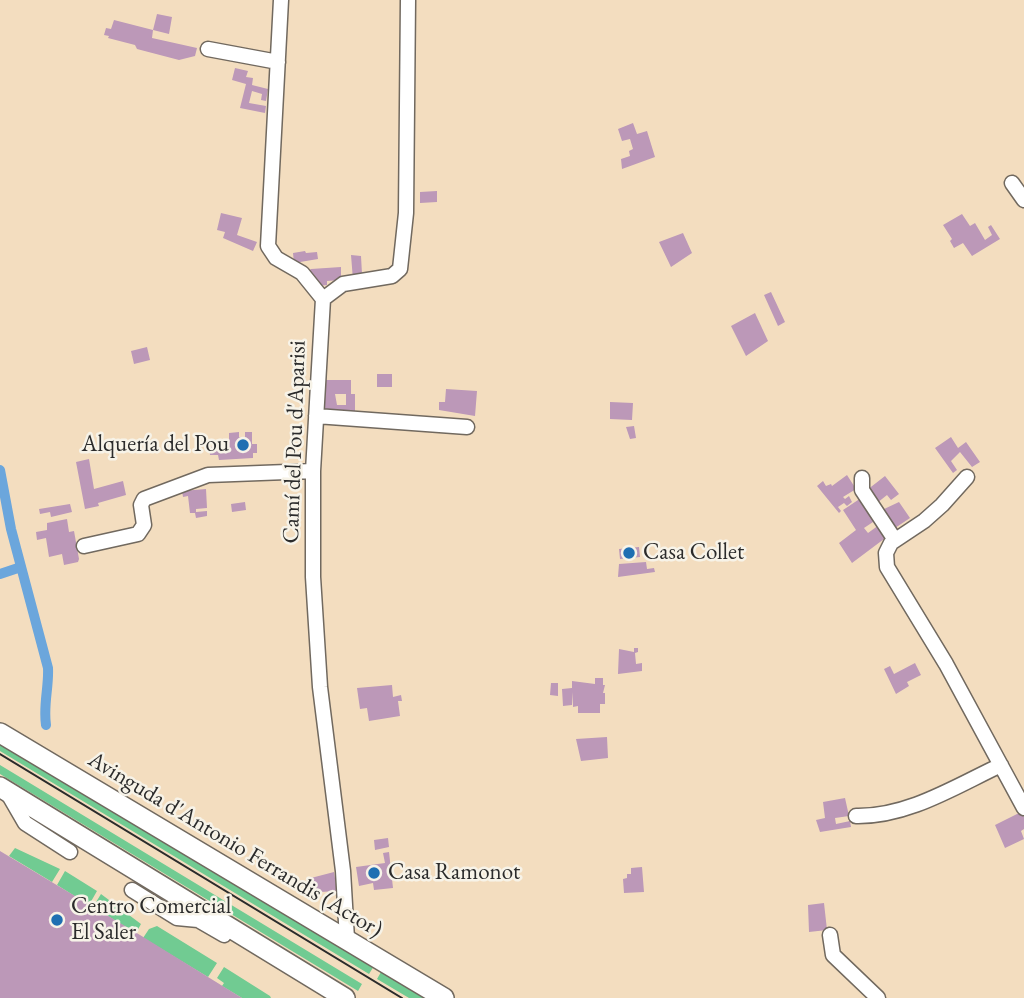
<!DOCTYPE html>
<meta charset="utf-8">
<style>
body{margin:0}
canvas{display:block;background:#f3ddbf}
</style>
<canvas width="1024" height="998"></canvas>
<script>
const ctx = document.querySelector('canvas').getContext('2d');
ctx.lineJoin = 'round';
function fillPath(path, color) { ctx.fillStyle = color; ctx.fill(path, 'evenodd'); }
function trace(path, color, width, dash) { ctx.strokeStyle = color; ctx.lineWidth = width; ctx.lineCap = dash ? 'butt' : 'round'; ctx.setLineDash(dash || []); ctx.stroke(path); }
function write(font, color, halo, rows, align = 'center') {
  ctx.font = font + ' "EB Garamond",serif'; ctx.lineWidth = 5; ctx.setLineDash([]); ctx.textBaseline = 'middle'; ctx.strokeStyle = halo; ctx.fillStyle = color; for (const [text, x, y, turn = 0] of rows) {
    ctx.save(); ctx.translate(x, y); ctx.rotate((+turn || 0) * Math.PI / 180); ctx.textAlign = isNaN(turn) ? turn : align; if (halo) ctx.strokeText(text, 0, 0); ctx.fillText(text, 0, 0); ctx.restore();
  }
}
fillPath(new Path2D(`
 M0,740L374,966L369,974L0,751Z
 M0,765L362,984L358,991L0,774Z
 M15,848L60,869L52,882L9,856Z
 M65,871L97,891L89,905L57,885Z
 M101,894L141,924L136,933L93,907Z
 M157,926L217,963L208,977L143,938L149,929Z
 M224,967L270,996L271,998H242L222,986L224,983L217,978Z
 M381,972L425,998H409L377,979Z`), '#71cb92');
trace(new Path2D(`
 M0,470L11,529L48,668C49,687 43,705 46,725
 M0,574L21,567`), '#6ba6dc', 10);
fillPath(new Path2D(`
 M157,14L172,17L169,34L153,30Z
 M114,20L153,30L152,38L197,48L195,56L179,60L137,49L135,45L108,38L109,36L104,35L106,28L111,29Z
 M235,68L248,71L246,77L253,78L252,85L268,89L266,101L261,100L262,94L252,91L249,103L266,106L265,113L240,108L246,84L232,80Z
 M633,123L637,134L647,131L655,157L622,169L621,159L630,156L629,151L633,149L630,139L622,141L618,129Z
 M437,191V202L420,203V192Z
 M221,213L242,218L237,235L257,242L253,251L223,238L225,232L217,230Z
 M962,214L970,226L975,223L985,240L992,235L988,227L991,225L1000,239L972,256L963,243L954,248L950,241L952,239L943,225Z
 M683,233L692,253L671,267L659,242Z
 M305,251L306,253L317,252L318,259L294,263L293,253Z
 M351,255L361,256L362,274L353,280Z
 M341,267V280L327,281V285L319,286L307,272L311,269Z
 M771,292L785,322L778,326L764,295Z
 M755,313L768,341L746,356L731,326Z
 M147,347L150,360L134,364L131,351Z
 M377,374H392V387H377Z
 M322,380H351V394H355V412L321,411ZM335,394H346V405H337Z
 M446,389L477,391L475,416L439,410V402H445Z
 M610,402L633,403L632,420L610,419Z
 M634,426L636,438L630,439L626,427Z
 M239,432V437H245V432H252V444H257V453H253V458L219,460L218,455H210L209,447L229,446V433Z
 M951,437L958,448L966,442L980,462L972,467L960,452L951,461L957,470L953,473L935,448Z
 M89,459L94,489L123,481L126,495L98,503L99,506L85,509L76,462Z
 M847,475L856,489L843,497L845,499L849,496L852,502L847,506L844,503L838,507L841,511L839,513L817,486L823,481L826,486L831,484L832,486Z
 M885,476L899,494L891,500L887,495L877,503L882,510L899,502L910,518L892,530L867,490Z
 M206,489L207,508L196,509V512L207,511V516L196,518L195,513H190L188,496L183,497L182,491Z
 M861,498L876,520L864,528L868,533L879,525L888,536L852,563L839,543L856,530L843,510Z
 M245,502L246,510L232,512L231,504Z
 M70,504L72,512L51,517L50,512L40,514L39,509Z
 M67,519L69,532L74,531L79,559L78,562L64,565L62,554L49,557L46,538L37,540L36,532L47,530V523Z
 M639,547L640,557L620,559L619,549Z
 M646,562L647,569L654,568L655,572L618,577L619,564Z
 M634,648H638V652L635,653L636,664L642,663V671L618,674L619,649L634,652Z
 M915,663L921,675L907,682L909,686L896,694L884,669L890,666L894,674Z
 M595,678H603V685H605L603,693H605V704H600V713H578V706L573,707V692L572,705L563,706L562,689L572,688V681L595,684Z
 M551,683H558V696L550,695Z
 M392,685L393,697L401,695L402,701H398L400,716L369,721L367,708L360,709L357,688Z
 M607,737L608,758L581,761L576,739Z
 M845,798L849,816L835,818L836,824L850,821L851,827L820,832L816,820L825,818L823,802Z
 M1021,812L1024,817V829L1021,831L1024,839L1005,848L995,825Z
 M388,838L389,847L375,850L374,840Z
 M0,851L140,935L242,998H0Z
 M389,852L393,888L374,890L373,883L359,886L356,867L385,863L383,853Z
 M642,867L644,892L624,893L623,879L627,878V874H631V868Z
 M334,872L337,891L321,892V896L312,891L311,878Z
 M824,903L827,930L809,932L808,905Z`), '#bc98b8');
const minor = new Path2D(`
 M281,0L268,246L276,258L302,273L323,299
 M208,49L278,62
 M1012,183L1024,200
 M323,299L313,471V577L320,687L343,871L347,939
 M323,299L343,284L392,276L400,269L406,213L408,0
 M316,416L467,427
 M967,477L942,505L924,521L891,543L886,553L887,567L946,664L1024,808
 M862,478V490L895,540
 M84,546L138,534L144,525L141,505L144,499L208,475L313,471
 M7,792L25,823L70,852
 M856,816C908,817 956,786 1001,765
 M132,890L177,918L198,920L224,935
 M830,935L833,955L878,998`);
const major = new Path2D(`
 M0,733L444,998
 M0,787L345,998`);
trace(minor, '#71695f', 17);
trace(major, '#71695f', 22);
trace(minor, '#fff', 14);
trace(major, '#fff', 19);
trace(new Path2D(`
 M0,754L402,998`), '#2b2b2b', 2);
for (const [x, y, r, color] of [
 [243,445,7,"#1f6fb2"],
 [629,553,7,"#1f6fb2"],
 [374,873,7,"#1f6fb2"],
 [57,920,7,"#1f6fb2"]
]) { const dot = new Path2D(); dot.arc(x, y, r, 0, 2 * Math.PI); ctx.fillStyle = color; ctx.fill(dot); trace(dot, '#f7f3e8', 2.5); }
write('23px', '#2b2b2b', '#f7f3e8', [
 ["Camí del Pou d'Aparisi",295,442,-88],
 ["Avinguda d'Antonio Ferrandis (Actor)",235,845,31]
]);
write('23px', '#2b2b2b', '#f7f3e8', [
 ["Alquería del Pou",229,445,"right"],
 ["Casa Collet",643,553],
 ["Casa Ramonot",388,873],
 ["Centro Comercial",71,907],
 ["El Saler",71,933]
], 'left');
</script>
